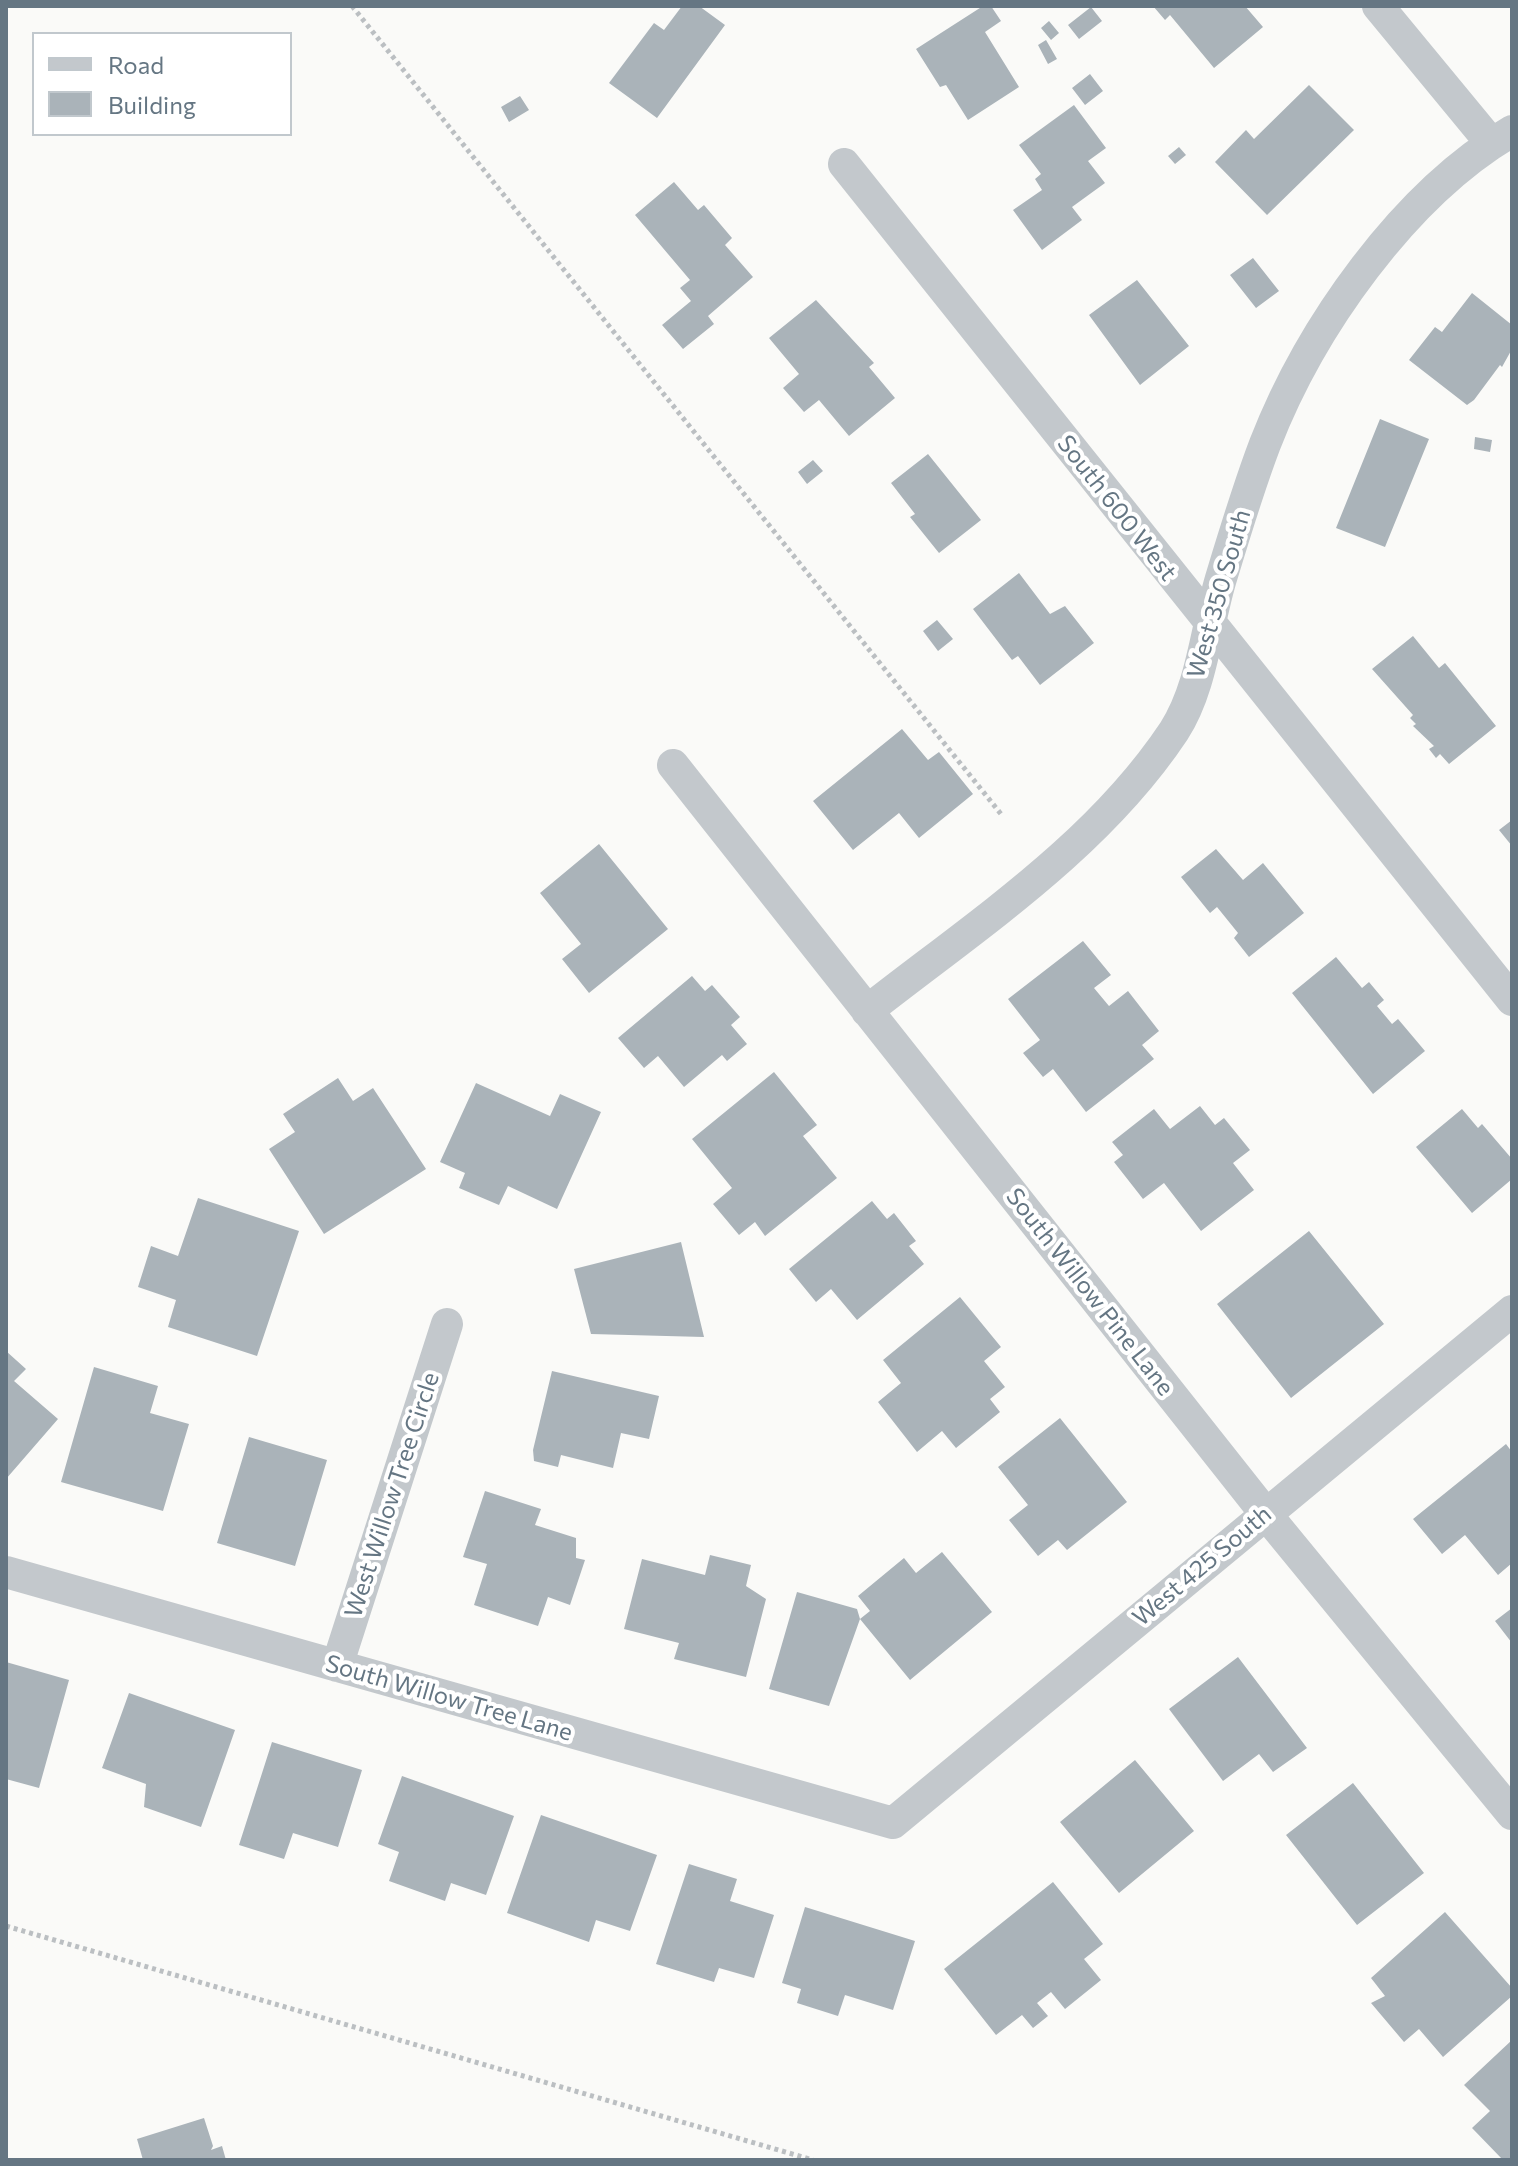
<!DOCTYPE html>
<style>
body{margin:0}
#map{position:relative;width:1518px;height:2166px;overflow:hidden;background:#fafaf8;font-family:Commissioner,sans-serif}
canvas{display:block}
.frame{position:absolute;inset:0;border:8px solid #657683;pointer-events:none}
.legend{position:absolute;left:32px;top:32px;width:260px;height:104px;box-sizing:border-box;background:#fff;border:2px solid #c1c8cd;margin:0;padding:10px 14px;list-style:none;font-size:24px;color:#657683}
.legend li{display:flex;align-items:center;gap:16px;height:40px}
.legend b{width:40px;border:2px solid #c1c8cd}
</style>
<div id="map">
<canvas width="1518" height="2166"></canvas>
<div class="frame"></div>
<ul class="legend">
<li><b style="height:10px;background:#c3c8cc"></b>Road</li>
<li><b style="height:22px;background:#aab3b9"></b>Building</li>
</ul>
</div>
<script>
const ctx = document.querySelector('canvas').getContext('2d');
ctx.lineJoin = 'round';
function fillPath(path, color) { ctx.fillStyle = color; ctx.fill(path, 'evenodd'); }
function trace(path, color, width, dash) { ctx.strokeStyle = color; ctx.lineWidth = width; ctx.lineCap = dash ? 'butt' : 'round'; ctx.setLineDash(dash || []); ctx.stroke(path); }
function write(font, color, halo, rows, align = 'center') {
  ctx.font = font + ' Commissioner,sans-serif'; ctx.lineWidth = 8; ctx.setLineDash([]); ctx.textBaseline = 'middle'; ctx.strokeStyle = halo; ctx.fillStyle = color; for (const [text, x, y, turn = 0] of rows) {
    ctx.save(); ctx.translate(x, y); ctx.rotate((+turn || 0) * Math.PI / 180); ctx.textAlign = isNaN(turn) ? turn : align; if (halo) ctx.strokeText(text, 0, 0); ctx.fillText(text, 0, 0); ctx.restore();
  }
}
fillPath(new Path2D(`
 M682,6H699L725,25L657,118L609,83L654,23L664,30Z
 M983,6H991L1001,21L985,32L1019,87L968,120L946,85L940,87L916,49Z
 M1153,6H1245L1263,27L1214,68L1170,15L1165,20Z
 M1091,7L1102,21L1079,39L1068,25Z
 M1049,21L1059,33L1051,40L1041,28Z
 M1046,40L1057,59L1048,64L1038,45Z
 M1090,74L1103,91L1085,105L1072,88Z
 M1309,85L1354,130L1267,215L1215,162L1246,130L1254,139Z
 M520,96L529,110L509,122L501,107Z
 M1074,105L1106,148L1088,161L1105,183L1072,207L1082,220L1042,250L1013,210L1042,190L1035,179L1041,174L1019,145Z
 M1179,147L1186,155L1175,164L1168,156Z
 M674,182L698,210L704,205L732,238L725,245L753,277L708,316L714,324L683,349L662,325L691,301L680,288L690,280L635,215Z
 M1253,258L1279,291L1256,308L1230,275Z
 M1137,280L1189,346L1140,385L1089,315Z
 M1472,293L1512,325V349L1502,367L1500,365L1474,400L1467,405L1409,360L1435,327L1442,332Z
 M816,300L874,363L869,367L895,398L849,436L819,400L804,412L783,388L799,374L769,338Z
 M1380,419L1429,439L1385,547L1336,528Z
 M1475,437L1492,440L1490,452L1474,449Z
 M928,454L981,520L939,553L910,517L915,514L891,483Z
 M813,460L823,471L807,484L798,472Z
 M1019,573L1050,614L1065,606L1094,643L1040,685L1018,656L1012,660L973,609Z
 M937,620L953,639L938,651L923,631Z
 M1413,636L1439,668L1445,663L1496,726L1449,764L1440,754L1436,758L1429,749L1434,746L1413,726L1416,724L1410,718L1413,715L1372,669Z
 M902,729L928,760L939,752L973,794L919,838L899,813L853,850L813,801Z
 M1512,820V846L1499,830Z
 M599,844L668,929L589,993L562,959L581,944L540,893Z
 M1216,849L1243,880L1263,863L1304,913L1249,957L1234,938L1238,933L1217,907L1210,913L1181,877Z
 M1083,941L1111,975L1094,988L1109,1006L1128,991L1159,1031L1142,1045L1154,1059L1086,1112L1053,1069L1043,1077L1023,1053L1040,1040L1008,999Z
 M1336,957L1362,988L1369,982L1384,1000L1377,1006L1392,1024L1398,1019L1425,1051L1373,1094L1292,993Z
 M692,976L705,991L712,985L740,1017L731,1025L747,1044L727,1061L722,1055L684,1087L658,1056L644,1068L618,1038Z
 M774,1072L817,1125L803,1136L837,1178L765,1236L755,1222L739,1235L713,1204L732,1188L692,1139Z
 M338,1078L353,1101L373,1088L426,1169L324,1234L269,1149L295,1132L283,1114Z
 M476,1083L550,1116L560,1094L601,1112L557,1209L508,1186L499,1205L459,1188L465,1173L440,1162Z
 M1200,1106L1215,1125L1224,1118L1250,1150L1233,1163L1254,1190L1201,1231L1164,1183L1143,1199L1114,1162L1123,1155L1112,1142L1154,1109L1170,1129Z
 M1462,1109L1478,1128L1482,1124L1512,1159V1179L1472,1213L1416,1147Z
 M198,1198L299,1231L257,1356L168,1327L176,1300L138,1287L151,1246L178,1256Z
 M872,1201L887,1219L894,1213L916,1241L909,1246L924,1264L857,1320L831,1289L816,1302L789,1269Z
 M1309,1231L1384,1324L1291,1398L1217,1304Z
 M681,1242L704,1337L591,1334L574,1269Z
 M960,1297L1001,1347L984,1361L1005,1387L990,1399L1000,1412L956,1448L942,1431L917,1452L878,1402L901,1383L883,1360Z
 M6,1351L26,1369L14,1381L58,1419L6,1479Z
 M94,1367L158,1386L150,1413L189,1424L163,1511L61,1482Z
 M552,1371L659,1396L649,1439L621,1433L613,1468L561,1455L558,1467L534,1461L533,1450Z
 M1060,1418L1127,1502L1067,1550L1058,1540L1038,1556L1009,1520L1028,1505L998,1467Z
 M249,1437L327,1460L295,1566L217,1543Z
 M1506,1444L1512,1452V1563L1498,1575L1465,1535L1442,1554L1413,1519Z
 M485,1491L541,1509L535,1525L576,1538V1558L585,1560L570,1605L548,1597L538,1626L474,1605L487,1564L463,1557Z
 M942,1552L992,1612L910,1680L860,1619L870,1611L858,1596L904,1558L916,1573Z
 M710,1555L751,1565L746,1586L766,1599L746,1677L674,1659L679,1643L624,1629L642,1559L705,1575Z
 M797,1592L857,1609L860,1619L829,1706L769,1689Z
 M1512,1608V1643L1495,1621Z
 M1238,1657L1307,1748L1273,1772L1259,1754L1223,1781L1169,1709Z
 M6,1662L69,1680L39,1788L6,1779Z
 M129,1693L235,1730L201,1827L144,1807L146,1784L102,1768Z
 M272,1742L362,1770L338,1847L293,1833L284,1859L239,1845Z
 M1135,1760L1194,1831L1119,1893L1060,1822Z
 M402,1776L514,1816L486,1895L451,1883L445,1901L389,1881L399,1852L378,1844Z
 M1353,1783L1424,1873L1357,1925L1286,1835Z
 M541,1815L657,1855L630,1931L596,1920L589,1942L507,1913Z
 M689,1864L737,1879L730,1901L774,1915L754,1978L719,1968L714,1982L656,1964Z
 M1053,1882L1103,1944L1084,1959L1101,1980L1065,2009L1051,1992L1037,2003L1048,2016L1033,2028L1022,2015L996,2035L944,1969Z
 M805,1907L915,1941L893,2010L845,1995L838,2016L797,2003L801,1989L782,1983Z
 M1445,1912L1512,1988V1996L1443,2057L1419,2029L1404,2042L1371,2003L1385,1996L1371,1978Z
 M1512,2040V2159L1503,2160L1472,2128L1490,2111L1464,2085Z
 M204,2118L213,2146L211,2150L222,2146L226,2160H143L137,2139Z`), '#aab3b9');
trace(new Path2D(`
 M352,6L1001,814
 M6,1926L813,2160`), '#bbbfc2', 5, [4, 4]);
trace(new Path2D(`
 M1378,6L1491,143
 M844,164L1512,1000
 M673,765L1265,1513L1512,1814
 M867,1011C975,926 1097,847 1174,731C1203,686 1206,626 1222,575C1235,532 1249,486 1265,444C1310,328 1404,194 1512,131
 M6,1572L893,1823L1512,1311
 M337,1666L447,1324`), '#c3c8cc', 32);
write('24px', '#657683', '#fff', [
 ["South 600 West",1117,508,52],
 ["West 350 South",1219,594,-74],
 ["South Willow Pine Lane",1090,1292,52],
 ["West Willow Tree Circle",392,1495,-72],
 ["West 425 South",1202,1566,-40],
 ["South Willow Tree Lane",449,1698,16]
]);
</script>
